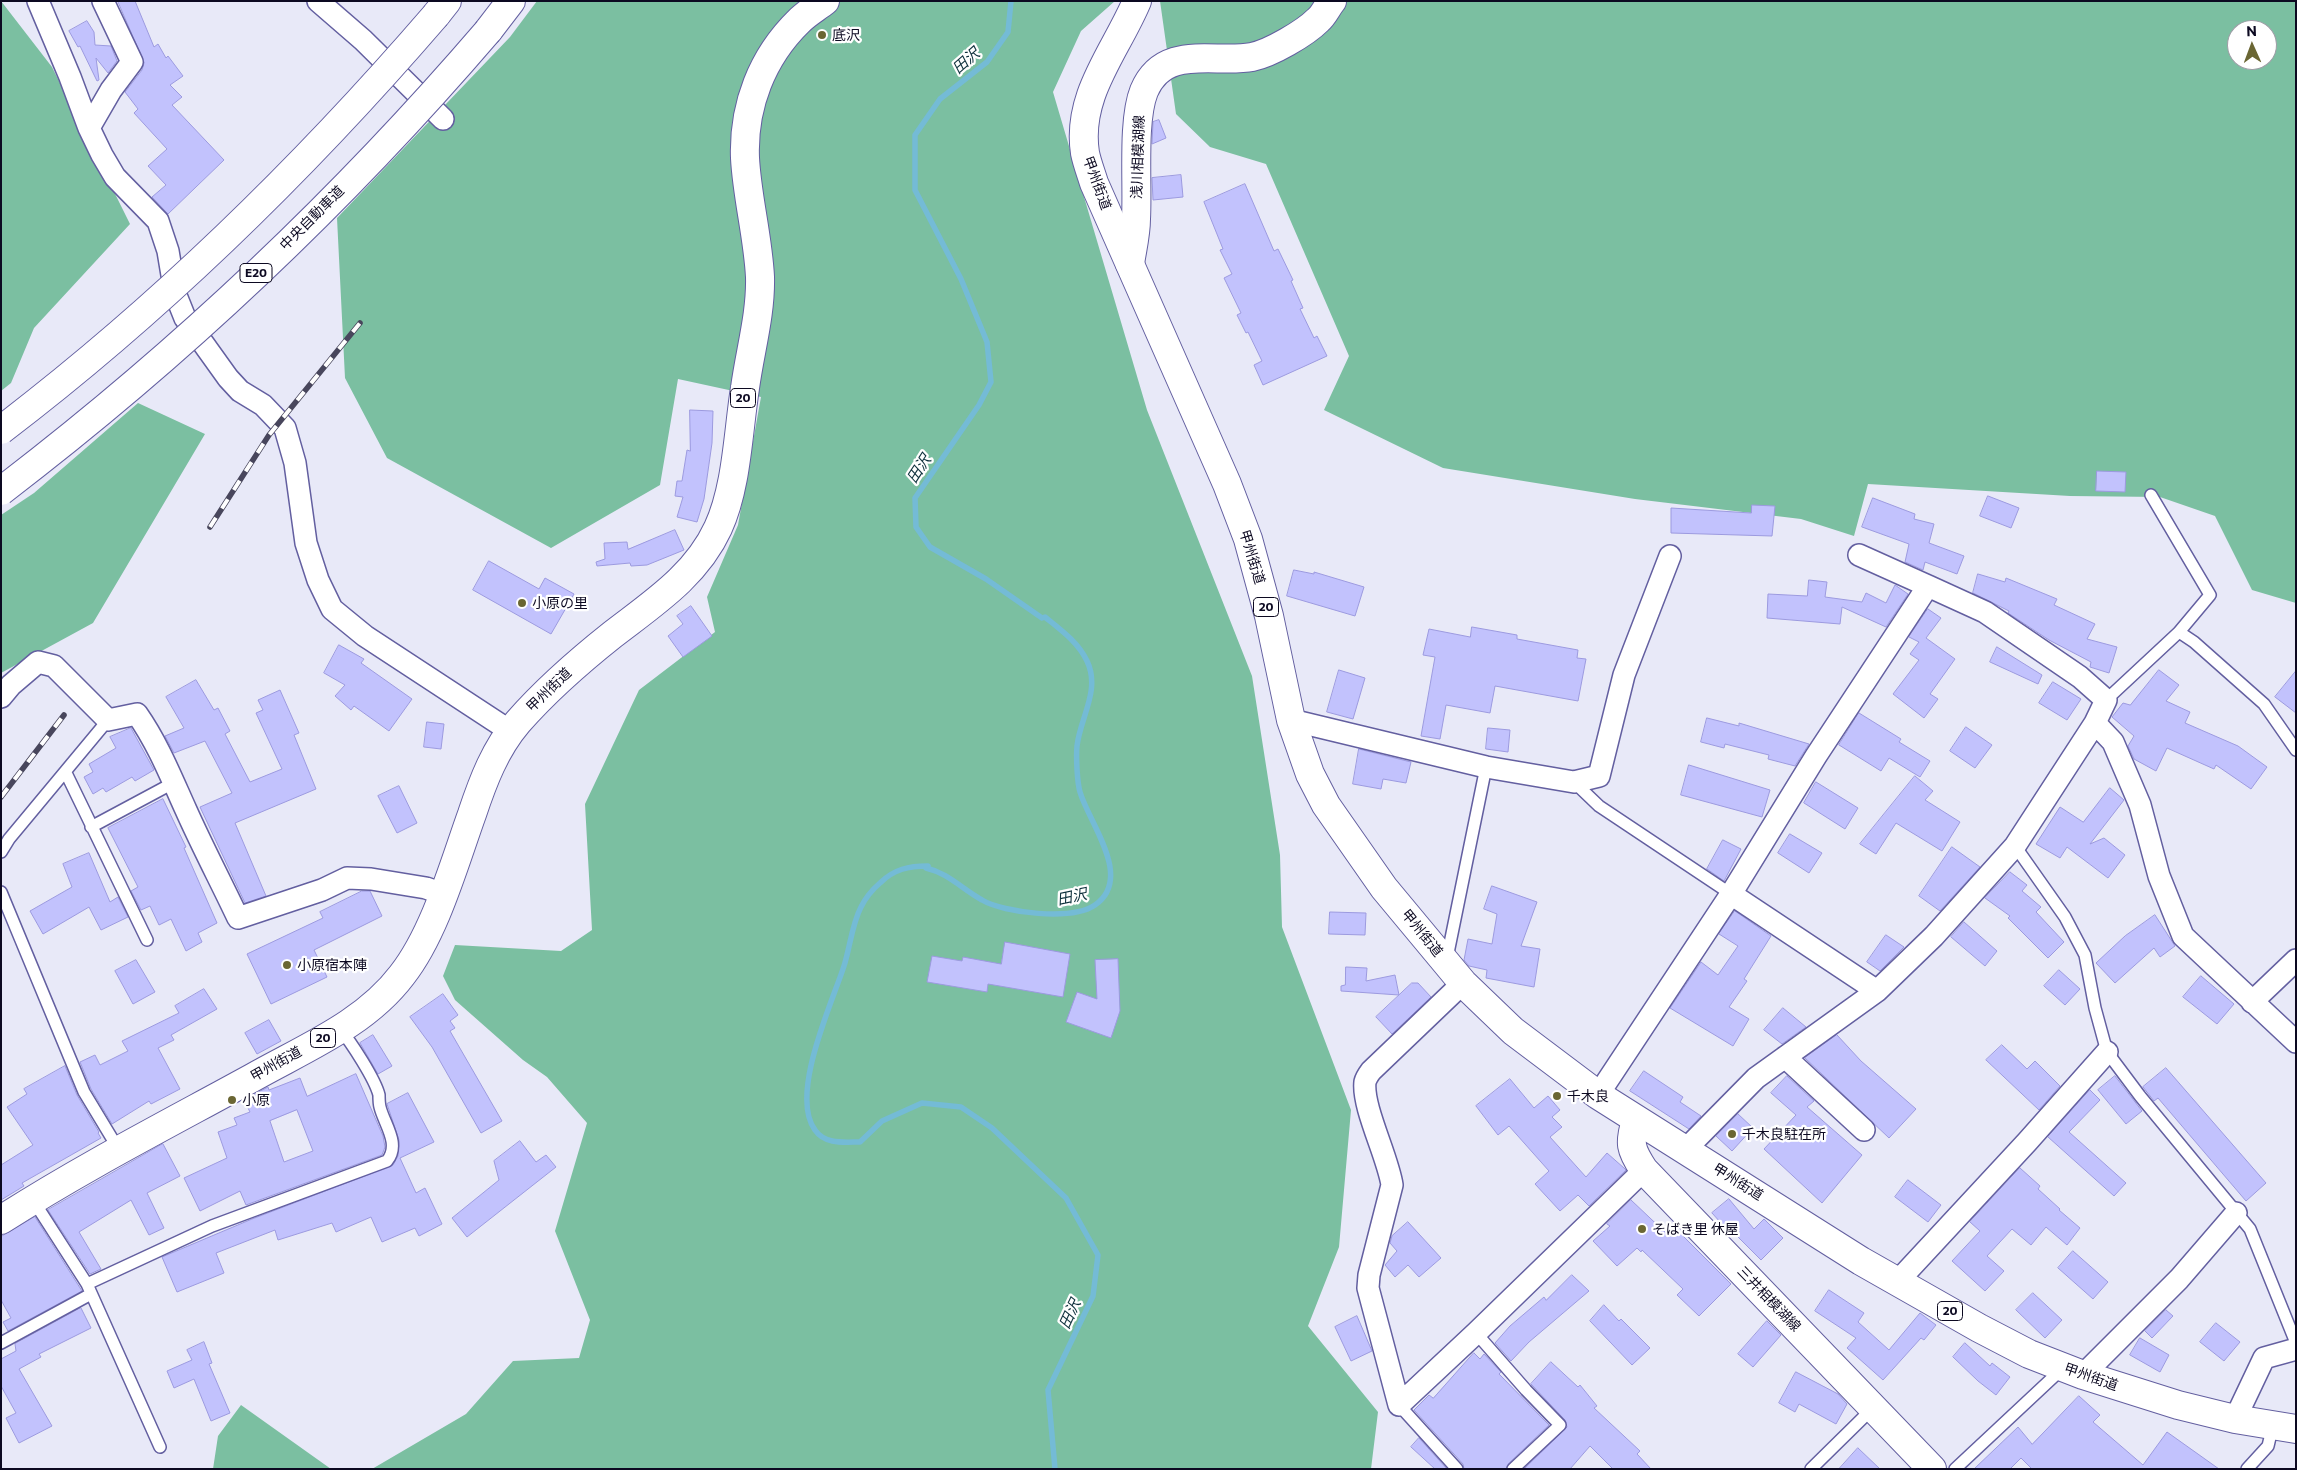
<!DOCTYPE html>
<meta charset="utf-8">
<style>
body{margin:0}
#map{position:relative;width:2297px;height:1470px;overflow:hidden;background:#e8e9f8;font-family:Commissioner,sans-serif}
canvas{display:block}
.frame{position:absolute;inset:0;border:2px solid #0c0921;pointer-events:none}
.north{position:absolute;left:2227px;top:20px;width:50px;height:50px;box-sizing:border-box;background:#fff;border:1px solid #9e9da6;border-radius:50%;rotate:358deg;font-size:14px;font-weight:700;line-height:20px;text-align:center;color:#0c0921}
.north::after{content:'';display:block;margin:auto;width:18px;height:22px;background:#6a6633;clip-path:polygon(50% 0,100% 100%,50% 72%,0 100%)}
</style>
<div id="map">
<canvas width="2297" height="1470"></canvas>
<div class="frame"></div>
<div class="north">N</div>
</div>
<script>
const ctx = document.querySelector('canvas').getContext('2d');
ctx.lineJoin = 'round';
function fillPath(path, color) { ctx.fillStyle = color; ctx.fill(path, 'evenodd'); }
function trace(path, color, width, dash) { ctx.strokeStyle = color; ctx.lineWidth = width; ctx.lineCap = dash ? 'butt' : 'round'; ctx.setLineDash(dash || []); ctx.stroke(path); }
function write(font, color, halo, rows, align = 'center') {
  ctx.font = font + ' Commissioner,"Noto Sans JP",sans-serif'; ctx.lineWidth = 4.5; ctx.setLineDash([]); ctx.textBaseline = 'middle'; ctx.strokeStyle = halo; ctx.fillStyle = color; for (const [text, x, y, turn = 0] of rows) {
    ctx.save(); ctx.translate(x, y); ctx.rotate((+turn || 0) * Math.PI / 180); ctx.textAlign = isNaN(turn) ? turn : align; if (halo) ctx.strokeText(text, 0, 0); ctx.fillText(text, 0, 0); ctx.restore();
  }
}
fillPath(new Path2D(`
 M1,1L52,67L130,224L34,328L11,383L1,391Z
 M537,1H1115L1081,31L1053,92L1147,410L1252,676L1280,855L1282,927L1351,1110L1339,1247L1308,1326L1378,1412L1371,1469H372L466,1414L513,1361L579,1358L590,1320L555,1231L587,1123L547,1077L523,1060L455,1000L443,976L455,945L561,951L592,930L585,804L639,690L715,632L707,597L738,525L761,397L678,379L660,485L551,548L387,458L345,378L337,218L510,37Z
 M1160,1H2296V603L2252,590L2215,516L2160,497L2070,496L1868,484L1854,536L1801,519L1635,499L1443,468L1324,410L1349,356L1266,164L1210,147L1176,114ZM2237,30H2267V60H2237Z
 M138,403L205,434L93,623L1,673V515L34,493Z
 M241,1405L331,1469H213L218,1436Z`), '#7bbfa1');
trace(new Path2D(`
 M1011,1L1008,32L987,62L940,99L915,135V190L961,279L987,342L991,382L979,405L915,498L916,527L930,547L986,579L1042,618L1045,617C1061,630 1078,642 1087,661C1101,690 1080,718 1077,746C1076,756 1077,782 1080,792C1089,823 1134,878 1095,905C1072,921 1004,913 982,900C962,889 948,873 926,868L928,866C909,866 894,869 880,883C873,889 865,899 861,907C852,924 850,947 844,966C832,1003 789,1095 815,1130C825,1145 845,1142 860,1142L882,1121L922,1103L961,1107L992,1128L1066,1198L1098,1255L1093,1296L1048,1390L1055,1469`), '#74bbd6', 5.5);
const building = new Path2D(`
 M118,1H135L154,47L158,44L166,58L168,56L183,76L170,85L182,97L172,105L224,160L168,214L152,197L166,185L148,166L167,149L134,113L138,109L125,92L142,70L144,63Z
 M87,21L94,32L95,45L111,46L117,61L108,73L96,58L99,80L97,81L80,46L78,47L69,31Z
 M1159,120L1166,138L1152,144L1153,122Z
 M1181,175L1183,197L1153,200L1152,178Z
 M1245,184L1274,251L1278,249L1293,280L1291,281L1303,308L1300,309L1314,338L1317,336L1327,356L1263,385L1254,365L1262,361L1248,332L1246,333L1237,315L1241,313L1224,278L1232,274L1220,250L1223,249L1204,202Z
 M690,410L713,411L712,443L704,499L697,522L677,517L683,497L675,496L677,481H682L687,450L690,451Z
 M2097,471L2126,472L2125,492L2096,491Z
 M1988,496L2019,508L2011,528L1980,516Z
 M1873,498L1915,514L1914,519L1934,524L1929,543L1964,556L1957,574L1925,562L1923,570L1905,562L1909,544L1862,527Z
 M1752,505L1775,506L1772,536L1671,533V508L1751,513Z
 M675,530L684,550L647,565L631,566L630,563L597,566L596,562L605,559L604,543L627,542L628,549Z
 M489,561L539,589L545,578L574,594L551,634L473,590Z
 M1294,570L1314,574V572L1364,587L1355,616L1287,596Z
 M1978,574L2005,582L2006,578L2057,599L2054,605L2095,624L2087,639L2117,647L2109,673L2090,667L2091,662L2049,640L2008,613L2009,611L1973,593Z
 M1809,580L1827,582L1825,597L1862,602L1866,593L1886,603L1895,585L1908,594L1886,627L1842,607L1840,624L1767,618L1768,594L1807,596Z
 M691,606L712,636L683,657L668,636L683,624L677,616Z
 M1928,609L1941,618L1926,638L1955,659L1930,694L1938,699L1924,718L1893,694L1919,660L1910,654L1919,642L1909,637Z
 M1472,627L1517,635V639L1578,650L1577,658L1586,659L1578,701L1495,686L1490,713L1446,705L1440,739L1421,736L1435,657L1423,655L1429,629L1470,637Z
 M339,645L364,659L361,663L412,699L389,731L354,706L351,710L335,696L345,685L324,673Z
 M1997,647L2042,675L2038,684L1990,662Z
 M1339,670L1365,678L1353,719L1327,712Z
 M2159,670L2179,685L2166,701L2190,712L2185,723L2238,746L2267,767L2251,789L2216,765L2214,769L2167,748L2156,771L2134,759L2128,746L2134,736L2112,717L2123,703L2130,705Z
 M2296,671V713L2275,697Z
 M196,680L214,710L218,708L230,731L225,734L250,782L282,769L256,713L263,710L258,700L280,690L299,733L294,735L316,789L235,823L266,896L245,903L200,807L232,793L205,741L174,753L165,736L184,728L166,697Z
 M2053,682L2081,699L2067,720L2039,703Z
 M1859,713L1901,739L1899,742L1930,761L1920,777L1889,758L1881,771L1839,745Z
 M1707,718L1739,726V723L1809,744L1795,766L1768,759L1769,755L1725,744L1724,748L1701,742Z
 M427,722L444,724L441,749L424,747Z
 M1966,727L1992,745L1975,768L1950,751Z
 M131,728L154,770L135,781L132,777L106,792L103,788L93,794L84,777L93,772L89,764L116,748L110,737Z
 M1488,728L1510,730L1508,752L1486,749Z
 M1359,749L1411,762L1406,783L1383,779L1381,789L1353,784Z
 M1689,765L1770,790L1762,817L1681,795Z
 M1915,776L1933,791L1925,800L1960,822L1942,851L1896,823L1876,854L1860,844Z
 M1816,782L1858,808L1845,829L1804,803Z
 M399,786L417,823L397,833L378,796Z
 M2110,788L2124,800L2090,844L2104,838L2125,855L2108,878L2067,847L2060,858L2036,844L2060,807L2083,822Z
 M163,799L186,847L184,848L217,923L198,933L202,942L186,951L171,919L159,925L150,906L141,910L131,891L138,887L108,828Z
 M1790,834L1822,853L1809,873L1778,853Z
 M1723,840L1741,849L1724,881L1707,869Z
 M1952,847L1980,867L1940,911L1919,896Z
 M89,853L110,902L118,897L128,917L101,930L89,907L43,934L30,911L72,887L63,864Z
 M2010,872L2027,885L2022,891L2041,907L2036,912L2064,942L2048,958L2008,918L2010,916L1985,898Z
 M1492,886L1537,902L1521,946L1540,949L1534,987L1486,978L1487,970L1469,966L1464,960L1468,939L1492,944L1497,914L1484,909Z
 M362,891H370L382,916L314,950L327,977L271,1004L247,954L323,918L320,912Z
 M1735,911L1771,936L1744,979L1747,981L1729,1007L1749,1019L1733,1046L1670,1008L1701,962L1718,975L1738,946L1719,934Z
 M1330,912L1366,913L1365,935L1329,934Z
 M2155,915L2175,946L2160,957L2154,948L2115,983L2096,963L2125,936Z
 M1964,922L1997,951L1985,966L1951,937Z
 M1886,935L1904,947L1880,971L1867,962Z
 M1005,942L1070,954L1063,997L988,984L987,992L927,982L932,956L962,961L963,957L1001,964Z
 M1118,959L1120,1011L1111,1038L1066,1022L1077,992L1097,999L1095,960Z
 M136,960L155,992L133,1004L115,971Z
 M1346,967L1367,968L1366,981L1395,975L1399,995L1341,991V986L1345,985Z
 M2059,970L2080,989L2065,1005L2044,986Z
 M2201,976L2234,1004L2217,1024L2183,997Z
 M1412,983H1418L1431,997L1392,1034L1376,1017Z
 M204,989L217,1009L171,1035L174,1040L158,1048L180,1089L151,1104L149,1101L112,1124L91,1089L80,1062L95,1055L100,1065L128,1051L122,1041L179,1013L175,1006Z
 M443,994L458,1015L450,1021L455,1028L450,1031L502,1121L481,1133L432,1047L410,1017Z
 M1783,1008L1806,1027L1782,1044L1764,1030Z
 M269,1020L281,1041L257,1054L245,1033Z
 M373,1035L392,1066L378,1074L360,1043Z
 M1837,1035L1861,1061L1916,1109L1889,1138L1805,1058Z
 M2002,1045L2027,1069L2035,1061L2060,1086L2039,1110L1986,1060Z
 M65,1066L77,1095L99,1132L98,1133L101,1138L22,1183L24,1186L1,1200V1165L33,1145L7,1107L27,1094L24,1089Z
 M2166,1068L2266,1183L2246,1201L2158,1098L2154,1101L2143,1087Z
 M1644,1071L1683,1097L1680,1102L1701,1116L1689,1129L1630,1091Z
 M356,1074L383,1136L385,1147L382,1155L246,1205L240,1191L200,1211L184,1178L227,1158L218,1132L237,1125L234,1118L250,1112L244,1100L268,1087L269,1090L300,1078L307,1096ZM297,1110L313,1151L284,1162L270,1121Z
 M1787,1076L1814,1101L1807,1107L1862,1155L1822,1203L1764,1149L1796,1115L1771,1093Z
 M2115,1076L2142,1111L2126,1124L2098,1090Z
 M1510,1079L1534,1108L1548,1096L1560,1110L1552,1117L1562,1127L1550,1137L1586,1177L1607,1153L1624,1168L1626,1170L1589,1206L1578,1195L1560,1211L1535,1184L1549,1171L1509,1126L1498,1135L1476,1106Z
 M2090,1090L2100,1100L2069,1132L2126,1183L2114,1196L2048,1137Z
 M408,1093L434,1142L400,1158L416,1193L425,1188L442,1224L419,1236L415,1228L382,1242L371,1217L336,1232L332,1223L278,1240L275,1230L216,1253L224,1273L177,1292L162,1257L252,1219L393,1165L398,1156L399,1140L387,1104Z
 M1738,1114L1753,1128L1732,1151L1716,1136Z
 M520,1141L536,1162L546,1155L556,1167L467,1237L452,1218L499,1180L494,1161Z
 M163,1144L180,1176L147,1193L164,1228L149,1235L131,1200L79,1232L101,1269L90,1274L48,1210Z
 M2020,1168L2040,1186L2038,1189L2060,1209L2059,1210L2080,1228L2067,1245L2046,1227L2031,1245L2012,1229L1987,1256L2004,1271L1985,1291L1952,1261L1980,1231L1970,1222Z
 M1908,1180L1941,1205L1928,1222L1895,1197Z
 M1729,1199L1754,1229L1764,1219L1783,1238L1761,1260L1732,1231L1730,1233L1712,1213Z
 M1631,1200L1668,1235L1675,1228L1731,1284L1699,1316L1677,1295L1683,1289L1642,1250L1641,1252L1637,1248L1617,1266L1593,1241L1610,1226L1607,1224Z
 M35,1217L82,1291L8,1331L3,1322L11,1318L1,1300V1237Z
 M1408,1222L1441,1258L1419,1277L1408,1265L1395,1277L1385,1265L1397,1251L1390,1243L1392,1236Z
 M2073,1251L2108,1282L2093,1299L2058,1268Z
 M1572,1275L1589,1291L1529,1342L1511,1361L1495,1343L1510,1326L1544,1297L1546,1300Z
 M1829,1290L1864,1313L1858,1322L1889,1350L1920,1313L1936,1325L1924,1340L1921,1338L1883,1380L1847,1348L1856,1338L1815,1311Z
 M2033,1293L2062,1320L2045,1338L2016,1310Z
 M1604,1305L1619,1321L1621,1319L1650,1348L1632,1365L1590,1321Z
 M81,1308L91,1328L39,1354L41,1357L19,1369L52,1426L19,1443L6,1418L16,1413L1,1386V1359L16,1351L15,1344Z
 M2166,1310L2173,1316L2152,1338L2145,1331Z
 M1357,1316L1372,1351L1351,1361L1335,1327Z
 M1767,1321L1781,1335L1753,1367L1738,1354Z
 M2216,1323L2240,1342L2224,1361L2200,1342Z
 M2140,1338L2169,1355L2160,1372L2130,1355Z
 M204,1342L212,1363L209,1364L230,1413L211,1421L194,1379L174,1388L167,1371L192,1360L187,1350Z
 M1965,1343L1990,1366L1992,1363L2010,1377L1996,1395L1978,1381L1953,1357Z
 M1474,1353L1480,1359L1484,1354L1501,1372L1499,1374L1549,1425L1508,1464L1506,1469H1464L1463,1464L1414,1410L1429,1395L1433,1398Z
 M1551,1362L1578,1387L1580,1385L1597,1406L1594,1408L1640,1451L1637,1454L1651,1469H1613L1590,1446L1570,1469H1524L1567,1427L1565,1420L1531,1384Z
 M1796,1372L1838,1394L1847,1404L1836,1424L1799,1404L1795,1412L1779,1403Z
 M2079,1396L2100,1415L2093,1422L2143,1465L2167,1432L2219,1469H2032L2021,1458L2010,1469H1974L2018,1427L2032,1444Z
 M1419,1438L1447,1469H1435L1411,1447Z
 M1858,1448L1880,1469H1839Z`);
fillPath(building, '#c2c2fd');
trace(building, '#9c9adf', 1);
const lane = new Path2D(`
 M2151,495L2210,595L2179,632
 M2106,700L2179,632L2194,642L2264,704L2296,750
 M66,773L147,940
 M1574,782L1599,806L1731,894
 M91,827L175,782
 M2015,846L2065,917L2085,955L2095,1008L2107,1052L2140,1096L2250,1229L2296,1343
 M1,852L9,839L108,720
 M1,892L84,1092L119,1150
 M1447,958L1486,767
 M33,1200L87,1284L160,1447
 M87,1284L212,1226L387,1161C401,1144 384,1124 380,1107C379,1103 379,1099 379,1095C375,1079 351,1042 340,1029
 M1476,1333L1526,1390L1560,1425L1513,1469
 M1,1343L91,1294
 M1399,1405L1457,1469
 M1811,1469L1874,1407
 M1955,1469L2063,1368
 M2247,1469L2268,1446L2273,1425`);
const street = new Path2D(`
 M38,1L70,77L89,128L102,155L115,177L158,221L168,251L175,293L185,318L228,378L240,391L263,405L285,428L295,463L306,543L318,580L332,609L365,636L510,731
 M318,1L363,40L443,119
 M89,128L111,90L132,62L103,1
 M1,697L11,685L38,662L54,666L108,720L137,714C158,744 171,777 186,810C202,846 221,882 238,918L322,890L347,878L371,879L426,888L443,894
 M1291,720L1486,767L1574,782L1599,776L1624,675L1670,556
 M2095,723L2113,742L2140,805L2159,876L2183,936L2296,1042
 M1731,894L1877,991
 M1463,983L1371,1071C1368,1075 1366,1078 1365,1082C1362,1107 1388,1157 1392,1185L1369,1275L1368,1288L1399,1405L1476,1333L1644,1170
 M2252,1002L2296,960
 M1785,1057L1864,1130
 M1598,1095L1731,894L1816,756L1928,586L1859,555
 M1686,1149L1756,1078L1877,991L1934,936L2015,846L2095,723L2106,700L2080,677L1985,612L1928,586
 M1898,1281L2027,1142L2107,1052
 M2083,1375L2179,1279L2236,1213
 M2235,1419L2264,1358L2296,1349`);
const secondary = new Path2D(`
 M1130,264C1132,250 1136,234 1136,219C1138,184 1132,121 1144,91C1164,43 1215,64 1252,57C1271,53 1305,33 1318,20C1324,15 1327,7 1332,1
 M1636,1120C1629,1143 1630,1149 1644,1170L1932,1469`);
const highway = new Path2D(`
 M1137,1C1116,51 1076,95 1085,153C1087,163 1091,173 1094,183L1227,484L1248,539L1269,616L1291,720L1310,774L1326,805L1384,888L1463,983L1513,1031L1598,1095L1861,1261L1979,1328L2029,1354L2083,1375L2178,1405L2235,1419L2296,1429
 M436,15L447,1
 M488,31L511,1
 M1,1220C82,1168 168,1124 252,1078C305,1048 365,1024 402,975C435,933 454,864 472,814C483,781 495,749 518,722C547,689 578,662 612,635C652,604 696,576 718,528C737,487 738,432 745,388C750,351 761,314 760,277C758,237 747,197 745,158C743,106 762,57 799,21C807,13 816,8 825,1`);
trace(lane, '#635fa0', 14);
trace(street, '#635fa0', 24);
trace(secondary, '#635fa0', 30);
trace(highway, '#635fa0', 30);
trace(lane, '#fff', 11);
trace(street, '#fff', 21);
trace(secondary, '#fff', 28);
trace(highway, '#fff', 28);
const rail = new Path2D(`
 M210,527L269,435L360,323
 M1,797L64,715`);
trace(rail, '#48465c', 5.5);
trace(rail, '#fff', 4, [11]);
const highwayBridge = new Path2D(`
 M1,430C160,309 305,167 436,15
 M1,491C178,356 343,200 488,31`);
trace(highwayBridge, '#635fa0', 30, []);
trace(highwayBridge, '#fff', 28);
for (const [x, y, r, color] of [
 [822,35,5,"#6a6633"],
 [522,603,5,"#6a6633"],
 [287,965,5,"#6a6633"],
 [1557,1096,5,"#6a6633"],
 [232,1100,5,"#6a6633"],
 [1732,1134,5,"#6a6633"],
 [1642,1229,5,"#6a6633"]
]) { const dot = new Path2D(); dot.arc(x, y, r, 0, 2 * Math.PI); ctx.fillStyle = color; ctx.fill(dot); trace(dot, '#fff', 2); }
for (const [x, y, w] of [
 [256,273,32],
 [743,398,25],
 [1266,607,25],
 [323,1038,25],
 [1950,1311,25]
]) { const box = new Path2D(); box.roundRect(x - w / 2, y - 9.5, w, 19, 4); ctx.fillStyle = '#fff'; ctx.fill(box); trace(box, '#0c0921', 1); }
write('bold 12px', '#0c0921', null, [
 ["E20",256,273],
 ["20",743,398],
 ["20",1266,607],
 ["20",323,1038],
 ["20",1950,1311]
]);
write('14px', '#0c0921', '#fff', [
 ["底沢",832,35],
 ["小原の里",532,603],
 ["小原宿本陣",297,965],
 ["千木良",1567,1096],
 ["小原",242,1100],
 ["千木良駐在所",1742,1134],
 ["そばき里 休屋",1652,1229]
], 'left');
write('14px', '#0c0921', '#fff', [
 ["浅川相模湖線",1138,157,-88],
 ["甲州街道",1097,183,70],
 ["中央自動車道",312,218,-45],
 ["甲州街道",1252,557,73],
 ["甲州街道",549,690,-44],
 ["甲州街道",1422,933,51],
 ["甲州街道",276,1064,-29],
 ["甲州街道",1738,1182,32],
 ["三井相模湖線",1769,1299,46],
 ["甲州街道",2091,1377,19]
]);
write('italic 15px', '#0e303c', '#fff', [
 ["田沢",966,61,-41],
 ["田沢",919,469,-57],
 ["田沢",1072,897,-12],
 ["田沢",1070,1314,-65]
]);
</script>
